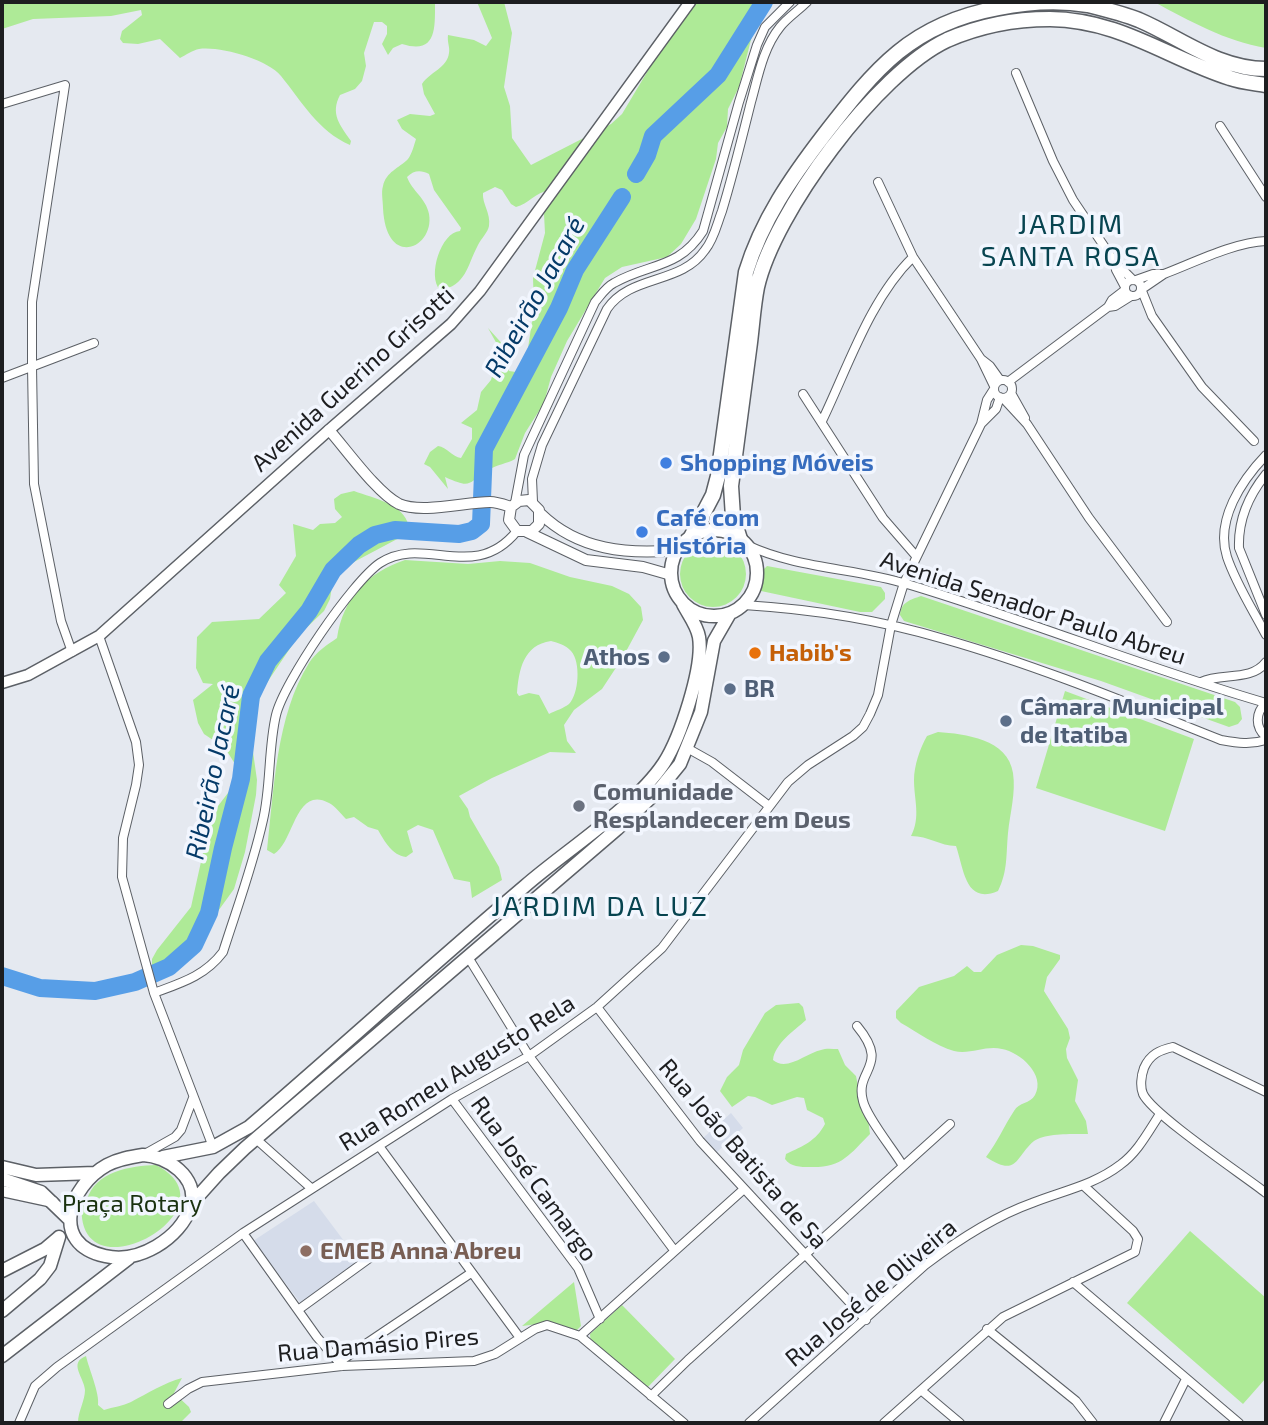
<!DOCTYPE html>
<meta charset="utf-8">
<style>
body{margin:0}
#map{position:relative;width:1268px;height:1425px;overflow:hidden;background:#e5e9f0;font-family:"Exo 2",sans-serif}
canvas{display:block}
.frame{position:absolute;inset:0;border:4px solid #1d1e20;pointer-events:none}
</style>
<div id="map">
<canvas width="1268" height="1425"></canvas>
<div class="frame"></div>
</div>
<script>
const ctx = document.querySelector('canvas').getContext('2d');
ctx.lineJoin = 'round';
function fillPath(path, color) { ctx.fillStyle = color; ctx.fill(path, 'evenodd'); }
function trace(path, color, width, dash) { ctx.strokeStyle = color; ctx.lineWidth = width; ctx.lineCap = dash ? 'butt' : 'round'; ctx.setLineDash(dash || []); ctx.stroke(path); }
function write(font, color, halo, rows, align = 'center') {
  ctx.font = font + ' "Exo 2",sans-serif'; ctx.lineWidth = 7; ctx.setLineDash([]); ctx.textBaseline = 'middle'; ctx.strokeStyle = halo; ctx.fillStyle = color; for (const [text, x, y, turn = 0] of rows) {
    ctx.save(); ctx.translate(x, y); ctx.rotate((+turn || 0) * Math.PI / 180); ctx.textAlign = isNaN(turn) ? turn : align; if (halo) ctx.strokeText(text, 0, 0); ctx.fillText(text, 0, 0); ctx.restore();
  }
}
fillPath(new Path2D(`
 M731,1113L743,1128L716,1153L703,1138Z
 M314,1201L359,1261L302,1305L253,1241Z`), '#d5dcea');
fillPath(new Path2D(`
 M2,2H435C435,28 437,55 402,44L393,48L388,55L382,44L387,34V26L382,22H374L364,53L366,66L362,81L355,89L340,95C330,114 340,125 351,141L350,145C318,131 302,102 281,76C267,59 220,46 199,49C193,50 186,55 180,58L160,39L138,44L123,43L120,39L122,31L142,15L141,10L111,16L33,19L2,29Z
 M477,2H504L512,33L504,87L510,106L512,138L531,165L611,124L622,114L665,42L697,2H772L756,20L739,87L728,109L727,127L718,143L716,159L696,219L681,244L667,257L622,267L605,278L567,341L551,377L544,403L525,433L515,459C507,464 497,464 489,470C466,484 472,489 445,477L448,489L430,467L424,464L430,452L438,446C447,447 452,457 461,458L472,439V428L461,423L477,410L481,392L491,380L498,355V346L488,328L506,348L509,371L516,372L527,355L534,308L533,278L545,233L544,214L549,196L548,191C536,192 528,204 516,207L511,204L502,190L495,187L483,193C482,204 491,213 489,226C488,232 481,239 478,245C467,266 466,286 440,290C427,276 441,232 460,231L461,228L434,190L429,174C421,170 414,170 407,177C412,191 426,198 429,214C435,248 386,270 383,208C383,201 381,192 383,186C386,172 399,168 408,159C412,154 414,145 416,139L402,129L397,120L410,114L430,116L435,114L424,94L422,84C430,72 447,68 449,53C450,47 447,42 448,35L474,40L486,46L492,38Z
 M1154,2H1266V48C1225,41 1190,21 1154,2Z
 M354,491C375,499 403,503 409,526L401,537L352,563L338,575L332,586L330,599L324,611L299,635L262,690L252,726V745L257,780L256,795L245,852L234,889L190,950L168,964L152,966V959L157,950L191,907L210,821L218,806L231,789L235,777V764L225,748L204,734L198,723L193,700L213,684L203,683L196,668L197,637L212,622L259,619L286,593L279,585L296,556L293,524L313,530L320,524L335,523L342,517L335,509L334,499L341,494Z
 M680 574a33 33 0 1 1 66 0a33 33 0 1 1-66 0Z
 M405,560L468,564L500,561L530,563L570,577L612,586L629,594L641,607L643,620L623,657L602,689L574,710L564,725L567,741L576,753L550,752L492,778L459,796L468,809L470,817L499,867L502,880L472,898L470,882L454,879L433,830L418,825L407,831L413,852L406,857C392,855 385,842 378,830L368,827L354,817L346,819C341,814 335,806 329,803C295,785 294,843 274,854L267,850C274,790 276,716 309,663C316,652 327,645 337,638C343,598 368,572 405,560ZM551,641C558,643 566,645 571,651C581,662 579,694 569,704C564,708 555,711 549,714L539,695L529,693L519,696L517,693C519,670 523,645 551,641Z
 M767,566L881,587L885,593V599L872,612H860L761,591L764,569Z
 M921,596L1235,702L1240,707L1242,719L1238,724L1229,727L1101,681L904,621L900,615C901,602 910,600 921,596Z
 M1065,691L1194,739L1165,831L1036,788Z
 M938,732C965,734 1008,739 1013,773C1016,793 1010,813 1008,833C1006,854 1008,871 998,891C965,905 964,869 956,846C940,846 929,836 911,836C921,817 914,800 914,780C914,766 920,748 927,736Z
 M1021,945L1033,946L1060,955V959L1047,977L1044,991L1068,1029L1070,1038L1066,1049L1067,1058L1078,1080L1075,1101L1086,1121L1088,1134C1074,1134 1045,1133 1034,1141C1015,1157 1018,1178 986,1157C997,1143 1004,1126 1014,1111C1019,1102 1030,1104 1035,1095C1046,1075 1020,1052 1002,1049C986,1045 970,1055 954,1051C936,1046 917,1032 901,1023L896,1018V1011L919,987L954,976L967,966L974,972H981L997,955Z
 M799,1003L803,1007L806,1020C794,1031 775,1043 773,1060C787,1072 806,1053 821,1050C826,1048 832,1049 838,1049L845,1065L856,1076L859,1091L867,1111L870,1134C849,1155 842,1168 810,1167C800,1167 791,1167 785,1159L786,1154C803,1146 816,1141 825,1124L823,1118L807,1110L804,1098L797,1097L772,1105L755,1097L748,1096L732,1107L720,1091L727,1077L739,1065L743,1050L765,1013L776,1005Z
 M156,1165C242,1209 72,1303 82,1202L87,1200C95,1171 131,1166 156,1165Z
 M1190,1231L1266,1298V1378L1243,1404L1127,1303Z
 M574,1282L581,1326L575,1332C556,1326 542,1322 522,1326Z
 M622,1305L675,1359L646,1389L591,1346L590,1334Z
 M86,1356C89,1369 100,1394 98,1405L104,1410C113,1407 123,1406 131,1402C148,1393 164,1383 182,1378L174,1393L189,1407L191,1412L180,1423H78C78,1411 85,1401 85,1390C84,1377 68,1363 86,1356Z`), '#aeea97');
trace(new Path2D(`
 M636,174L647,155L653,136L718,75L764,2
 M2,976L40,988L95,991L135,982L169,967L194,945L209,913L223,848L241,779L251,696L268,661L309,611L333,570L359,545L375,535L395,530L459,534L472,531L481,524L484,449L559,308L575,270L622,197`), '#579ee7', 18);
const minor = new Path2D(`
 M1016,73L1053,161L1073,200L1114,261L1133,280
 M2,104L65,85L32,302V367L34,484L61,621L72,652
 M1220,126L1266,197
 M878,182L913,257L981,359L994,386
 M1114,261L1116,270L1125,287
 M1125 288a8 8 0 1 1 16 0a8 8 0 1 1-16 0Z
 M1136,280L1153,274H1164C1193,263 1235,242 1266,241
 M1142,289L1164,274
 M1142,291L1152,316L1202,387L1254,441
 M1108,307L1115,306L1131,296
 M981,359L990,366L1000,380
 M2,378L94,343
 M994 389a9 9 0 1 1 18 0a9 9 0 1 1-18 0Z
 M1008,382L1108,307L1112,300L1125,290
 M1011,393L1025,418
 M803,394L883,518L916,556
 M1003,398L1027,424L1089,518L1167,622
 M822,421C848,367 870,299 913,257
 M981,424L996,409L1000,397
 M1266,455C1242,480 1215,520 1227,557C1236,584 1253,610 1266,635
 M1266,474C1249,495 1238,521 1239,548L1266,615
 M533,502L532,479L542,445L607,309C631,274 681,285 705,250C714,239 717,224 722,211C733,175 742,138 751,102C758,77 763,48 780,27C787,18 799,10 807,2
 M515,503L524,455L595,302C601,295 606,287 614,283C649,263 679,269 703,231L739,102L757,45L765,27L790,2
 M747,545C798,569 855,568 907,584C1028,620 1145,668 1266,703
 M744,605C811,609 880,620 944,639C1039,666 1130,704 1221,740C1238,743 1250,745 1266,740
 M99,636L136,742L139,765L136,785L123,838L122,877L154,993L213,1147
 M1201,682C1221,672 1251,682 1266,662
 M1266,703C1255,713 1255,727 1266,737
 M687,748L712,762L769,806
 M468,957L529,1056L674,1250
 M154,993C181,983 205,976 223,952C237,908 253,865 263,820C271,786 268,749 276,715C284,682 352,582 380,563C424,534 474,584 517,531
 M597,1007L700,1141L866,1320
 M857,1026C891,1067 854,1069 863,1101C867,1118 893,1149 903,1166
 M1266,1092L1173,1047C1160,1050 1150,1054 1144,1068C1141,1076 1140,1087 1143,1094C1153,1115 1243,1175 1266,1193
 M452,1099L578,1268L600,1319
 M256,1139L311,1188
 M379,1146L520,1338
 M143,1155L175,1137L181,1130L193,1098
 M243,1233L317,1337L342,1366
 M1073,1282L1239,1423
 M298,1310L378,1252
 M987,1329L1076,1401L1093,1423
 M580,1336L744,1189
 M339,1362L471,1273
 M922,1391L960,1423
 M651,1396L688,1360L950,1124
 M168,1404L188,1389L202,1382L342,1366L474,1361L495,1354L535,1329L547,1325L580,1336L684,1423
 M19,1423L35,1386L57,1367L243,1233L452,1099L529,1056L597,1007L662,948L788,782L808,765L853,736L863,727L870,714L878,695L891,625L904,583L981,424L987,400L994,389
 M749,1423L925,1265C958,1240 993,1217 1032,1203C1062,1191 1094,1185 1120,1165C1138,1152 1148,1132 1160,1114
 M884,1423L1003,1317L1135,1252L1138,1239L1133,1231L1084,1186
 M1164,1423L1186,1379`);
const tertiary = new Path2D(`
 M329,430C346,449 377,493 399,504C422,514 465,502 490,502C497,502 505,505 511,507L519,501L529,500L539,510V524L532,531H517L509,520L511,507
 M541,514C578,550 628,555 677,550
 M527,532L586,560L643,567L671,575`);
const secondary = new Path2D(`
 M2,683L28,675L99,636L329,430L451,324L480,291L690,2
 M2,1191L53,1202`);
const primary = new Path2D(`
 M671 573a43 43 0 1 1 86 0a43 43 0 1 1-86 0Z
 M143,1155C167,1156 199,1177 191,1206C180,1239 138,1264 105,1256C49,1244 69,1186 107,1165C118,1159 130,1157 143,1155Z
 M163,1157L213,1147L249,1127C342,1047 432,965 525,886C565,851 635,807 664,763C680,738 704,667 699,637C697,625 688,614 683,604
 M2,1167L36,1175L95,1173
 M2,1179L41,1192L69,1219
 M192,1203L219,1173L245,1148L617,829L658,791L680,764L701,712L714,641L729,615
 M2,1271L45,1249L58,1238
 M2,1311L40,1279L50,1266L59,1237
 M2,1356L129,1258`);
const motorway = new Path2D(`
 M691,537L713,495L718,476L746,272C762,220 791,178 824,135C876,68 911,24 998,8C1028,2 1058,0 1088,5C1104,9 1124,14 1139,20C1181,38 1218,69 1266,69
 M740,539L733,517L731,486C737,441 743,395 749,350C752,329 753,307 757,287C774,212 877,73 947,40C979,26 1015,19 1050,19C1121,20 1167,58 1230,78C1241,82 1254,83 1266,85`);
trace(minor, '#5c6066', 10);
trace(tertiary, '#5c6066', 12);
trace(secondary, '#5c6066', 13);
trace(primary, '#5c6066', 15);
trace(motorway, '#5c6066', 17);
trace(minor, '#fff', 8);
trace(tertiary, '#fff', 10);
trace(secondary, '#fff', 10);
trace(primary, '#fff', 12);
trace(motorway, '#fff', 14);
for (const [x, y, r, color] of [
 [666,463,7,"#3f7fe0"],
 [642,532,7,"#3f7fe0"],
 [755,653,7,"#e8710a"],
 [664,657,7,"#5c6f8a"],
 [730,689,7,"#5c6f8a"],
 [1006,721,7,"#5c6f8a"],
 [579,806,7,"#6b7280"],
 [306,1251,7,"#8d6e63"]
]) { const dot = new Path2D(); dot.arc(x, y, r, 0, 2 * Math.PI); ctx.fillStyle = color; ctx.fill(dot); trace(dot, '#f2f6fe', 2.5); }
write('24px', '#1d1e20', '#f2f6fe', [
 ["Avenida Guerino Grisotti",353,379,-42],
 ["Avenida Senador Paulo Abreu",1033,608,18],
 ["Rua Romeu Augusto Rela",457,1073,-32],
 ["Rua João Batista de Sa",743,1154,49],
 ["Rua José Camargo",534,1179,54],
 ["Rua José de Oliveira",871,1293,-40],
 ["Rua Damásio Pires",378,1345,-5]
]);
write('bold 24px', '#366cbe', '#f2f6fe', [
 ["Shopping Móveis",680,463],
 ["Café com",656,518],
 ["História",656,546]
], 'left');
write('bold 24px', '#c56008', '#f2f6fe', [
 ["Habib's",769,653]
], 'left');
write('bold 24px', '#4e5e75', '#f2f6fe', [
 ["Athos",650,657,"right"],
 ["BR",744,689],
 ["Câmara Municipal",1020,707],
 ["de Itatiba",1020,735]
], 'left');
write('bold 24px', '#5b616d', '#f2f6fe', [
 ["Comunidade",593,792],
 ["Resplandecer em Deus",593,820]
], 'left');
write('24px', '#19310f', '#f2f6fe', [
 ["Praça Rotary",132,1204]
]);
write('bold 24px', '#785e54', '#f2f6fe', [
 ["EMEB Anna Abreu",320,1251]
], 'left');
write('italic 26px', '#043a68', '#f2f6fe', [
 ["Ribeirão Jacaré",535,297,-61],
 ["Ribeirão Jacaré",213,772,-78]
]);
ctx.letterSpacing = '2px';
write('28px', '#074450', '#f2f6fe', [
 ["JARDIM",1071,225],
 ["SANTA ROSA",1071,257],
 ["JARDIM DA LUZ",600,907]
]);
ctx.letterSpacing = '0px';
</script>
